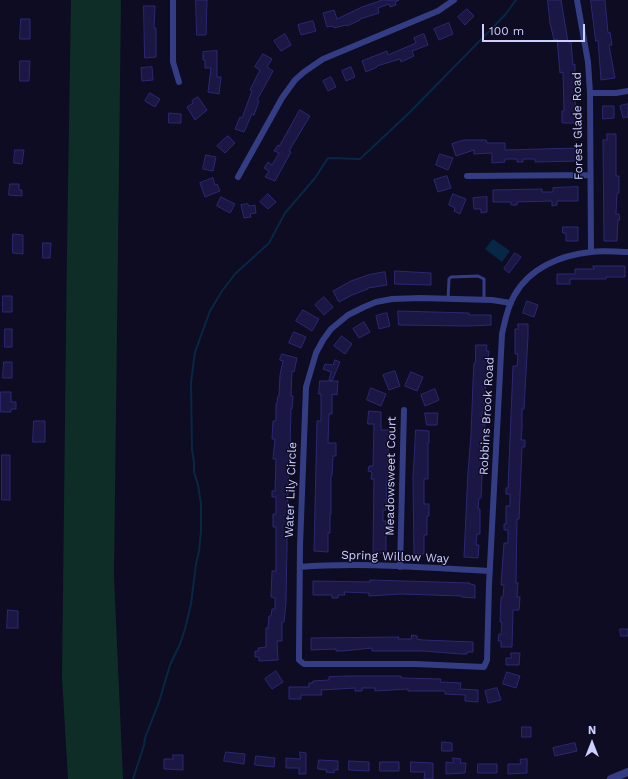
<!DOCTYPE html>
<style>
body{margin:0}
#map{position:relative;width:628px;height:779px;overflow:hidden;background:#0d0c22;font-family:"Work Sans",sans-serif}
canvas{display:block}
.north{position:absolute;left:572px;top:723px;width:40px;height:40px;-webkit-text-stroke:3px #0d0c22;paint-order:stroke;rotate:0deg;font-size:11px;font-weight:700;line-height:16px;text-align:center;color:#cdcfff}
.north::after{content:'';display:block;margin:auto;width:14px;height:18px;background:#cdcfff;clip-path:polygon(50% 0,100% 100%,50% 72%,0 100%)}
.scale{position:absolute;left:482px;top:24px;width:103px;height:18px;box-sizing:border-box;border:2px solid #cdcfff;border-top:0;padding-left:5px;font-size:12px;line-height:14px;white-space:nowrap;color:#cdcfff;-webkit-text-stroke:3px #0d0c22;paint-order:stroke}
</style>
<div id="map">
<canvas width="628" height="779"></canvas>
<div class="north">N</div>
<div class="scale">100 m</div>
</div>
<script>
const ctx = document.querySelector('canvas').getContext('2d');
ctx.lineJoin = 'round';
function fillPath(path, color) { ctx.fillStyle = color; ctx.fill(path, 'evenodd'); }
function trace(path, color, width, dash) { ctx.strokeStyle = color; ctx.lineWidth = width; ctx.lineCap = dash ? 'butt' : 'round'; ctx.setLineDash(dash || []); ctx.stroke(path); }
function write(font, color, halo, rows, align = 'center') {
  ctx.font = font + ' "Work Sans",sans-serif'; ctx.lineWidth = 3; ctx.setLineDash([]); ctx.textBaseline = 'middle'; ctx.strokeStyle = halo; ctx.fillStyle = color; for (const [text, x, y, turn = 0] of rows) {
    ctx.save(); ctx.translate(x, y); ctx.rotate((+turn || 0) * Math.PI / 180); ctx.textAlign = isNaN(turn) ? turn : align; if (halo) ctx.strokeText(text, 0, 0); ctx.fillText(text, 0, 0); ctx.restore();
  }
}
fillPath(new Path2D(`
 M71,0H121L114,576L123,779H68L62,677L67,248Z`), '#0f2d27');
fillPath(new Path2D(`
 M493,239L510,251L502,262L485,249Z`), '#082745');
trace(new Path2D(`
 M133,779L144,745L145,738L159,702L170,665L180,644L185,629L191,604L196,564L199,551L201,531V504L198,485L194,472V462L192,450L191,382L195,352L210,311L222,291L235,274L269,243L285,213L315,178L328,158L360,159L409,113L505,15L516,0`), '#082745', 2);
const building = new Path2D(`
 M196,0H207L206,35H197Z
 M380,0H399L395,2L396,5L390,7L389,4L378,8L379,13L360,19V20L347,26L346,25L334,28L333,26L327,27L323,13L334,10L337,19L362,7L380,1Z
 M548,0H561L568,42H571L573,65L575,64V71L576,123H562V111H564L563,72L560,73L557,39L554,40L550,23Z
 M591,0H605L608,33L610,32L612,45H609L615,78L601,80L598,40L596,41Z
 M144,6H155L154,28H156V57L145,58Z
 M467,9L474,16L465,25L458,17Z
 M21,19H30V39H20Z
 M313,21L316,31L301,35L298,25Z
 M449,23L453,34L439,40L434,29Z
 M285,34L291,45L281,51L274,41Z
 M424,34L428,45L412,51L414,56L401,62L400,59L377,66V67L366,72L362,61L387,51L388,55L416,43L414,38Z
 M217,51V77H221L219,94L208,92L211,68H205V60H203V52Z
 M263,54L272,59L267,67L273,71L257,100L259,101L254,115L252,114L244,132L235,129L240,117L242,118L252,91L250,90L260,70L255,67Z
 M20,61H30L29,81H20Z
 M152,67L153,80L142,81L141,68Z
 M351,67L355,77L346,81L342,71Z
 M331,77L336,87L328,91L323,81Z
 M150,93L160,99L155,107L145,101Z
 M198,97L207,110L195,120L187,107L193,103L192,101Z
 M628,104V117L623,118L620,106Z
 M603,106H614V118L603,119Z
 M300,110L310,116L289,151L291,152L275,181L265,177L269,171L264,168L268,162L272,165L279,153L274,151L278,145L279,146Z
 M169,113L181,114V123H169Z
 M607,134H616V176H619V193H617L616,214H619L620,220H618L617,241H604L603,140H607Z
 M228,136L235,143L225,153L217,146Z
 M464,140H486L487,143H505V150L578,148V161L535,162V159H523V162H517V159H505V162L492,163V153L474,154V150L456,156L452,144Z
 M15,150H24L22,164L14,163Z
 M440,154L453,158L448,170L436,165Z
 M206,155L216,157L213,171L203,169Z
 M447,176L451,188L438,192L434,180Z
 M213,178L215,185L217,184L220,191L205,197L200,183Z
 M10,184H19V190H22V196L9,195Z
 M578,187V201H557V205L552,206V201L517,202V205H511V202H493V190L542,189V192H553V188Z
 M268,194L276,202L268,209L260,202Z
 M453,194L466,199L460,214L454,211L455,208L449,205Z
 M221,197L235,204L230,213L217,206Z
 M487,197V212L481,213V209H474L473,198Z
 M248,204L249,206L255,205L256,213L250,214L251,217L244,218L241,205Z
 M563,227H578V241H566V233H563Z
 M13,234L23,235V254L13,253Z
 M43,243H51L50,258H43Z
 M515,253L521,257L509,273L504,269Z
 M593,266H625V277H606V279H570V284H557V274H575V269H594Z
 M395,271L431,273V285L395,284Z
 M385,272L387,285L368,288V289L352,295L339,302L333,291L351,281L368,275Z
 M3,296H12V312H3Z
 M324,297L333,307L324,315L315,305Z
 M527,301L538,305L534,317L523,313Z
 M303,310L319,319L312,331L296,321Z
 M398,311L469,313V315H491V325L468,326L399,325Z
 M387,313L390,326L379,329L376,316Z
 M364,322L370,332L359,338L353,329Z
 M518,324H528V336L524,409H522V428L521,440H525V447H522L519,519H517L516,583H518L517,597H520L519,610H513L512,647H501V641H498L499,634L501,635L502,622H500L501,597H503L504,585H501L504,543H508V530H504V524H506V506H510V494H506V488H508L513,366H517L518,354H515V329H518Z
 M5,329H12V347H5Z
 M294,332L306,337L301,348L289,343Z
 M342,336L352,344L345,354L334,346Z
 M476,345H487L486,351H489L486,376L484,412H482L481,424H485L484,443H481V454L483,455L481,498H479L478,509H480V534H477L476,545H479L478,558L464,557L468,472L471,435L473,382L474,363H475Z
 M282,354L297,358L294,372L292,371L291,396H293L292,409H291L290,447H289L288,486L286,603L284,622H282V641H277L278,660L259,661V657H255V651H259L258,648L266,647V628H268L269,616H271L272,609H275V598L271,597L272,571H276V527H273V514H276V497H272V491H275L276,459H273L275,439H272L273,421H276V403H277L278,396H279L280,375L283,361L280,360Z
 M335,360L340,362L332,381L329,380L331,372L323,369L325,364L333,365Z
 M4,362H12V378H3Z
 M395,371L400,386L389,390L383,375Z
 M411,372L423,377L417,391L405,386Z
 M320,381H338L337,395L332,394V414H329L328,443H336V456H333L332,476H331V514H330V533H328V552L314,551L317,421H321V394H319Z
 M371,388L386,394L381,406L367,400Z
 M435,389L439,400L425,406L421,395Z
 M1,392H11V402H16V409H11V412H1Z
 M369,411L381,412V430H389L386,510H383V521H386V553H373L374,479H371L372,472L368,471L369,466H373L374,424H368Z
 M425,413H438L437,425H427Z
 M34,421H45V442H33Z
 M416,430L429,431V443H428V479H424V504H429V516H427V535H424V554H414L413,479Z
 M2,455H10V500H2Z
 M370,580L470,583V584L475,585V598L462,597V596L401,594L369,596V593L344,592L345,595H338V598H332V595H313V581L370,582Z
 M8,610L18,611V628H7Z
 M620,629H628V636H621Z
 M412,635L417,636V639L423,640L473,642V652H467V654H461L423,651H372V648L343,651H336V649L311,650V638L399,637L398,639H411Z
 M511,653H520L519,665H506V658H511Z
 M276,671L283,682L272,689L265,679Z
 M507,672L520,676L516,688L503,684Z
 M348,676H401V678L441,679L440,682L461,683L460,689L478,690V702L465,701V695L445,694V691H408V689L375,691V688H362V691H355V688L321,690L322,695H301V699H289V687H309V683H313V681L329,680V677Z
 M497,688L501,700L488,703L485,691Z
 M522,727H531V737H522Z
 M442,742L452,743V751H442Z
 M575,743L577,751L555,756L553,748Z
 M226,752L245,754L244,764L224,761Z
 M300,752L306,753V774H299V768H286V758L300,759Z
 M173,755H183V770L164,769V759H173Z
 M256,756L275,758L274,767L255,765Z
 M453,758L461,759L460,763H466L465,773L446,774V762L453,763Z
 M527,759V773L508,774V764H521L520,760Z
 M319,760L338,761V770H334V773L326,772L327,770L318,769Z
 M349,761L369,762V771L349,770Z
 M380,762H399V771H380Z
 M411,762L433,763V779H424L425,772H411Z
 M478,764H497V773H478Z`);
fillPath(building, '#1a1744');
trace(building, '#2c2872', 1);
trace(new Path2D(`
 M448,299L449,279L451,277L478,276L484,279V300`), '#343d84', 3);
trace(new Path2D(`
 M173,0V62L179,82
 M577,0L588,62L590,93L591,251
 M590,93H616L628,91
 M467,176L590,175
 M238,177L282,98L295,80L304,72L323,59L438,11L454,0
 M511,303L492,300L420,298L392,299L376,302L364,307L348,315L331,329L323,340L316,353L306,387L300,546L299,651V660L304,664H415L484,667L487,660L489,585L502,334C505,321 507,308 514,296C529,268 561,255 591,252C603,250 616,252 628,252
 M300,567C363,562 427,568 489,571
 M400,567L404,410`), '#343d84', 6);
trace(new Path2D(`
 M611,779L628,772`), '#343d84', 8);
write('12px', '#cdcfff', '#0d0c22', [
 ["Forest Glade Road",578,126,-91],
 ["Robbins Brook Road",487,416,-87],
 ["Meadowsweet Court",391,476,-89],
 ["Water Lily Circle",291,490,-88],
 ["Spring Willow Way",395,557,2]
]);
</script>
